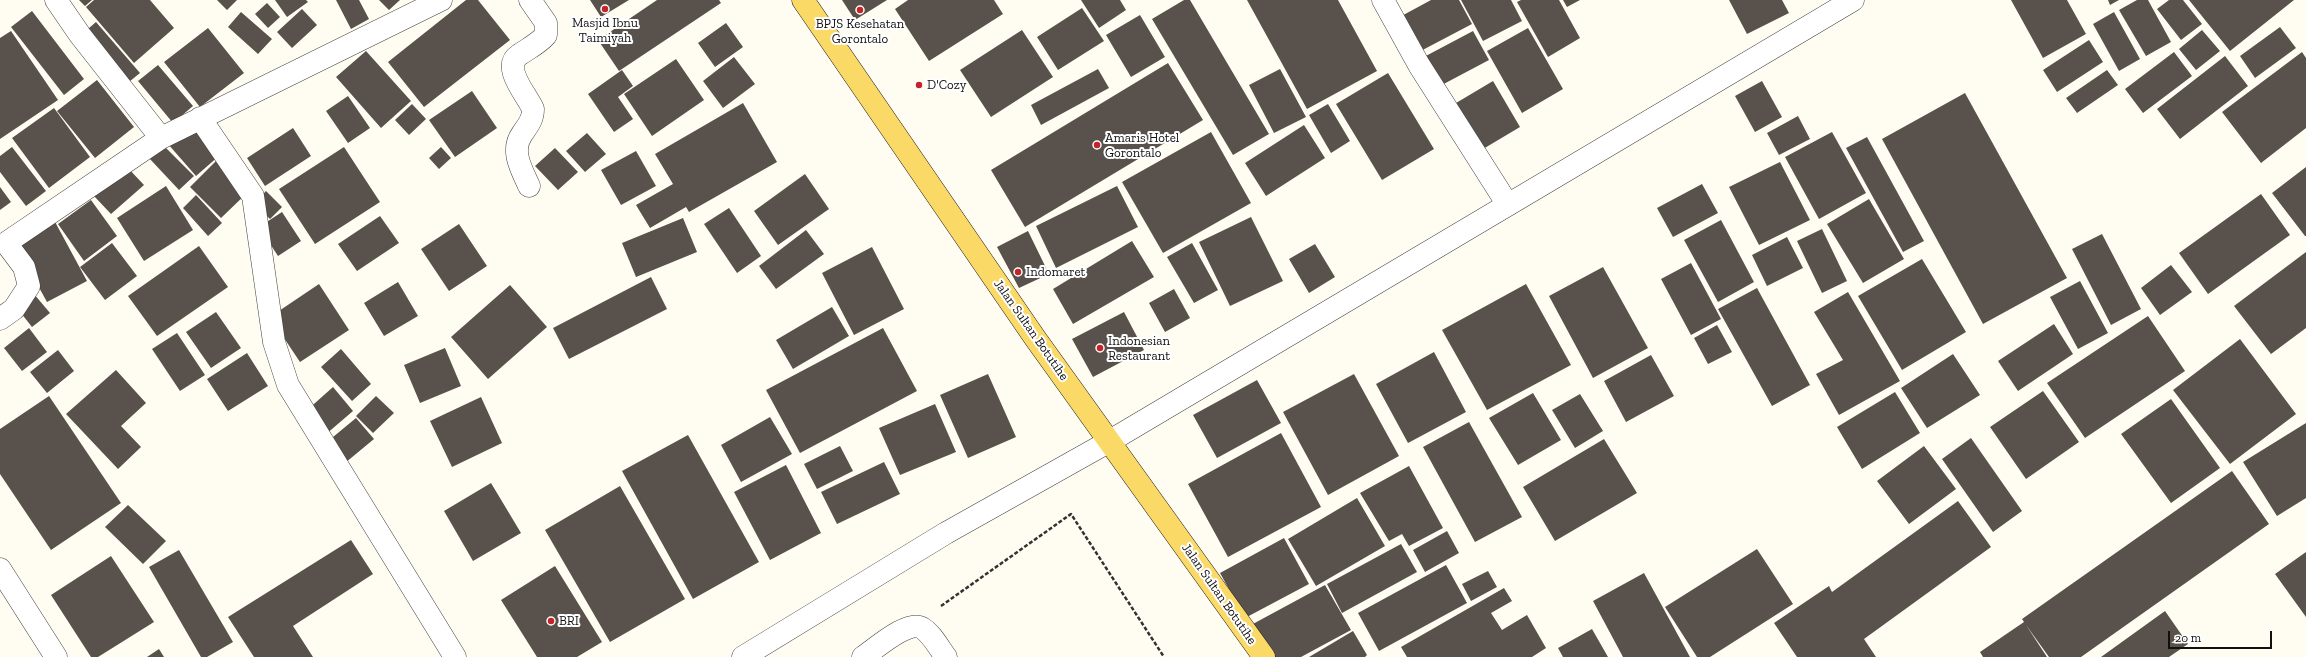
<!DOCTYPE html>
<style>
body{margin:0}
#map{position:relative;width:2306px;height:657px;overflow:hidden;background:#fffdf2;font-family:"Zilla Slab",serif}
canvas{display:block}
.scale{position:absolute;left:2168px;top:631px;width:104px;height:18px;box-sizing:border-box;border:2px solid #101010;border-top:0;padding-left:5px;font-size:12px;line-height:14px;white-space:nowrap;color:#101010;-webkit-text-stroke:3px #fff;paint-order:stroke}
</style>
<div id="map">
<canvas width="2306" height="657"></canvas>
<div class="scale">20 m</div>
</div>
<script>
const ctx = document.querySelector('canvas').getContext('2d');
ctx.lineJoin = 'round';
function fillPath(path, color) { ctx.fillStyle = color; ctx.fill(path, 'evenodd'); }
function trace(path, color, width, dash) { ctx.strokeStyle = color; ctx.lineWidth = width; ctx.lineCap = dash ? 'butt' : 'round'; ctx.setLineDash(dash || []); ctx.stroke(path); }
function write(font, color, halo, rows, align = 'center') {
  ctx.font = font + ' "Zilla Slab",serif'; ctx.lineWidth = 4; ctx.setLineDash([]); ctx.textBaseline = 'middle'; ctx.strokeStyle = halo; ctx.fillStyle = color; for (const [text, x, y, turn = 0] of rows) {
    ctx.save(); ctx.translate(x, y); ctx.rotate((+turn || 0) * Math.PI / 180); ctx.textAlign = isNaN(turn) ? turn : align; if (halo) ctx.strokeText(text, 0, 0); ctx.fillText(text, 0, 0); ctx.restore();
  }
}
fillPath(new Path2D(`
 M79,0H92L85,6Z
 M94,0H150L174,28L134,63L86,7Z
 M217,0H237L227,10Z
 M275,0H306L308,2L287,17Z
 M336,0H359L369,19L351,29Z
 M379,0H400L389,10Z
 M466,0H478L510,40L424,107L388,62Z
 M590,0H629L601,17Z
 M657,0H719L721,3L619,71L598,40Z
 M842,0H887L855,20Z
 M908,0H994L1003,14L929,61L895,9Z
 M1081,0H1120L1126,10L1099,28Z
 M1184,0H1190L1269,134L1233,155L1152,19Z
 M1247,0H1338L1377,71L1307,109Z
 M1431,0H1459L1472,24L1415,54L1396,19Z
 M1461,0H1511L1522,21L1483,41Z
 M1521,0H1559L1580,38L1548,57L1517,2Z
 M1563,0H1580L1567,7Z
 M1729,0H1782L1789,13L1747,34Z
 M2011,0H2067L2086,34L2043,58Z
 M2108,0H2119L2110,5Z
 M2137,0H2148L2171,42L2146,56L2119,10Z
 M2169,0H2183L2202,24L2181,40L2157,9Z
 M2189,0H2294L2230,51Z
 M267,3L280,17L268,28L255,14Z
 M1082,8L1104,41L1058,70L1037,37Z
 M302,9L317,25L292,48L277,32Z
 M32,11L84,79L64,95L11,27Z
 M241,12L272,39L258,54L228,27Z
 M2114,12L2140,59L2119,71L2093,24Z
 M1140,15L1165,57L1131,77L1106,35Z
 M96,22L140,73L124,86L81,35Z
 M726,23L743,47L715,67L698,43Z
 M2280,27L2296,48L2255,78L2240,56Z
 M208,28L244,73L200,107L164,62Z
 M1528,28L1563,89L1522,113L1487,51Z
 M1022,30L1053,77L991,117L960,70Z
 M2202,30L2220,51L2196,70L2179,49Z
 M11,31L58,100L0,139V38Z
 M1473,31L1489,60L1438,87L1422,58Z
 M2089,40L2103,62L2057,92L2043,70Z
 M366,51L411,101L381,128L336,77Z
 M2174,52L2192,76L2143,113L2125,89Z
 M2302,52L2306,58V128L2261,163L2222,112Z
 M2225,56L2248,86L2180,139L2157,109Z
 M734,57L755,84L723,108L703,81Z
 M676,59L704,100L652,136L624,94Z
 M1168,63L1203,120L1025,227L991,170Z
 M158,65L193,106L173,123L138,81Z
 M1098,69L1109,88L1041,125L1031,105Z
 M1280,69L1306,117L1274,133L1249,85Z
 M622,70L633,86L618,97L633,119L614,132L588,94Z
 M2107,70L2118,85L2077,113L2066,98Z
 M1388,73L1434,149L1382,180L1336,104Z
 M97,80L134,127L95,158L57,111Z
 M1493,81L1520,127L1478,152L1451,106Z
 M1762,81L1782,117L1755,132L1735,96Z
 M472,91L497,128L455,157L429,120Z
 M1965,93L2067,278L1983,324L1882,139Z
 M348,96L370,128L348,143L326,111Z
 M743,103L777,162L689,212L686,207L650,228L636,205L673,184L655,154Z
 M412,104L426,119L409,135L395,120Z
 M1328,104L1350,141L1331,153L1309,115Z
 M54,108L90,157L49,188L12,138Z
 M1798,116L1810,139L1779,155L1767,133Z
 M191,123L220,155L196,176L168,144Z
 M1304,125L1325,158L1266,196L1245,163Z
 M293,128L311,156L265,186L247,158Z
 M1211,132L1251,203L1163,253L1122,182Z
 M1832,132L1866,193L1819,219L1785,157Z
 M587,133L606,154L585,172L566,151Z
 M1867,137L1924,241L1903,252L1846,148Z
 M163,145L194,176L179,190L149,158Z
 M12,147L46,191L26,206L0,172V156Z
 M344,147L380,202L315,244L279,189Z
 M441,147L451,158L439,169L429,158Z
 M555,148L578,172L558,190L535,166Z
 M636,151L656,186L621,205L601,170Z
 M216,161L247,193L221,218L190,187Z
 M1780,162L1810,220L1759,245L1729,187Z
 M127,167L144,185L111,214L94,196Z
 M2306,167V236H2305L2272,193Z
 M805,174L829,209L778,245L754,211Z
 M1702,184L1718,213L1673,237L1657,208Z
 M166,186L193,230L144,261L117,218Z
 M1117,186L1138,227L1056,268L1036,226Z
 M0,187L11,202L0,210Z
 M266,191L282,207L270,219L254,203Z
 M2261,194L2290,235L2208,294L2179,253Z
 M196,195L222,223L208,236L183,208Z
 M1869,199L1904,259L1863,283L1827,224Z
 M91,200L117,236L84,261L58,224Z
 M729,208L761,256L737,273L704,224Z
 M282,212L301,241L278,256L259,227Z
 M380,216L399,243L357,271L338,244Z
 M1251,217L1283,281L1230,306L1199,242Z
 M683,218L697,252L636,277L622,243Z
 M54,220L87,281L47,302L14,242Z
 M1721,220L1754,282L1718,302L1684,240Z
 M459,224L487,266L449,291L421,249Z
 M1822,229L1847,281L1822,293L1797,241Z
 M806,230L824,254L776,289L759,266Z
 M1028,231L1049,274L1019,288L997,247Z
 M2102,234L2141,309L2111,325L2072,249Z
 M1787,237L1803,268L1767,286L1752,255Z
 M1132,241L1154,277L1073,324L1053,289Z
 M112,243L137,276L105,300L80,267Z
 M1192,243L1218,290L1194,303L1167,257Z
 M1315,244L1335,277L1309,293L1289,259Z
 M199,246L228,287L157,336L128,296Z
 M872,247L904,309L854,335L822,273Z
 M2306,252V328L2271,354L2234,306Z
 M1922,259L1966,332L1902,370L1858,296Z
 M1691,263L1721,319L1691,335L1661,279Z
 M2171,265L2192,292L2160,315L2141,288Z
 M1603,267L1648,348L1593,378L1549,296Z
 M651,277L667,309L569,359L553,328Z
 M2080,281L2108,333L2078,349L2050,297Z
 M398,282L418,316L384,336L364,303Z
 M319,284L349,330L300,362L270,317Z
 M1526,284L1571,365L1487,410L1442,330Z
 M510,285L547,327L488,379L451,337Z
 M1757,288L1810,385L1772,406L1718,309Z
 M1174,289L1190,318L1165,332L1149,303Z
 M1848,292L1900,381L1839,415L1816,374L1843,360L1814,312Z
 M34,294L50,313L32,327L17,308Z
 M832,307L849,336L793,369L776,340Z
 M216,312L241,348L211,368L186,332Z
 M1124,312L1144,350L1093,377L1072,339Z
 M2148,316L2185,371L2085,438L2047,383Z
 M2054,324L2073,354L2018,391L1998,361Z
 M1717,325L1732,352L1708,364L1694,338Z
 M29,328L47,352L22,371L4,348Z
 M883,328L917,391L800,453L766,390Z
 M177,333L205,375L180,391L152,349Z
 M2240,339L2296,414L2230,464L2173,390Z
 M445,348L461,386L420,403L404,365Z
 M341,349L371,384L352,401L321,367Z
 M58,350L74,371L47,393L30,372Z
 M1434,352L1466,412L1408,443L1376,384Z
 M247,353L268,386L228,411L207,379Z
 M1953,354L1980,395L1927,428L1901,388Z
 M1651,355L1674,396L1626,422L1604,381Z
 M116,370L146,403L121,426L141,447L118,469L66,414Z
 M988,374L1016,437L968,458L940,395Z
 M1354,374L1399,456L1328,495L1283,412Z
 M1257,380L1281,423L1217,458L1193,415Z
 M333,387L353,411L325,435L305,412Z
 M2043,391L2079,442L2026,479L1990,427Z
 M1895,392L1920,433L1862,469L1837,427Z
 M1533,393L1561,440L1518,465L1489,418Z
 M1580,394L1603,431L1575,448L1552,410Z
 M49,396L121,503L51,550L0,474V429Z
 M376,396L394,413L373,433L356,416Z
 M481,397L502,443L452,467L430,421Z
 M2171,399L2220,468L2171,503L2121,434Z
 M935,404L956,452L900,475L879,428Z
 M770,417L792,454L741,482L721,445Z
 M356,418L374,439L345,463L327,442Z
 M1469,422L1522,517L1475,542L1423,447Z
 M2306,423V498L2277,516L2243,462Z
 M1281,433L1321,507L1228,557L1188,484Z
 M688,435L759,562L693,599L622,471Z
 M1971,438L2022,511L1993,532L1942,459Z
 M1604,439L1637,493L1555,541L1523,487Z
 M840,446L853,471L817,489L804,464Z
 M1924,446L1956,489L1909,524L1877,481Z
 M884,462L900,494L837,524L821,492Z
 M786,465L821,533L770,560L734,492Z
 M1409,466L1443,528L1409,546L1402,534L1389,541L1360,493Z
 M2232,471L2269,524L2081,657H2049L2026,625L2047,657H1983L1980,652L2024,622L2022,619Z
 M491,483L521,533L473,561L444,511Z
 M620,486L685,599L610,642L545,530Z
 M1357,498L1385,546L1316,586L1288,539Z
 M1958,501L1991,547L1864,639L1876,657H1797L1774,623L1829,586L1832,592Z
 M128,505L166,541L143,564L105,527Z
 M1447,531L1459,553L1425,572L1413,550Z
 M1284,538L1309,584L1245,618L1220,573Z
 M351,540L373,574L293,626L313,657H254L228,617Z
 M1401,544L1417,572L1342,613L1327,584Z
 M1757,549L1793,604L1710,657H1697L1665,607Z
 M179,550L233,642L207,657H201L149,567Z
 M2306,552V617L2275,574Z
 M111,556L154,622L98,657H91L51,595Z
 M1446,565L1467,603L1379,651L1358,613Z
 M555,566L602,642L577,657H537L501,600Z
 M1488,571L1497,587L1471,601L1462,584Z
 M1644,573L1690,657H1623L1593,601Z
 M1325,585L1351,630L1301,657H1268L1251,625Z
 M1504,588L1512,601L1491,613L1502,630L1527,615L1546,648L1532,657H1407L1401,647Z
 M2165,611L2188,644L2169,657H2101Z
 M1592,629L1608,657H1563L1558,648Z
 M1353,631L1367,655L1365,657H1309Z
 M159,649L164,657H147Z`), '#59514c');
const minor = new Path2D(`
 M1383,0L1419,65L1508,205
 M200,118L253,196L274,342L288,385L455,657
 M161,138L441,0
 M529,186C522,170 510,151 522,134C528,125 533,120 533,109C527,95 501,67 519,55C529,48 538,44 546,35V23L530,0
 M0,319L14,309L29,286L24,267L6,243L161,138L80,35L56,0
 M0,569L56,657
 M743,657L946,533L1110,441L1853,0
 M863,657C875,649 909,619 922,628C932,634 939,648 946,657`);
const major = new Path2D(`
 M803,0L1035,338L1264,657`);
trace(minor, '#434343', 23);
trace(major, '#212121', 23);
trace(new Path2D(`
 M941,606L1071,514L1164,657`), '#323232', 2.5, [4, 2]);
trace(minor, '#fff', 22);
trace(major, '#fad967', 22);
for (const [x, y, r, color] of [
 [605,9,4,"#c32429"],
 [860,10,4,"#c32429"],
 [919,85,4,"#c32429"],
 [1097,145,4,"#c32429"],
 [1018,272,4,"#c32429"],
 [1100,348,4,"#c32429"],
 [551,621,4,"#c32429"]
]) { const dot = new Path2D(); dot.arc(x, y, r, 0, 2 * Math.PI); ctx.fillStyle = color; ctx.fill(dot); trace(dot, '#fff', 1.5); }
write('13px', '#101010', '#fff', [
 ["Masjid Ibnu",605,23,"center"],
 ["Taimiyah",605,38,"center"],
 ["BPJS Kesehatan",860,24,"center"],
 ["Gorontalo",860,39,"center"],
 ["D'Cozy",927,85],
 ["Amaris Hotel",1105,138],
 ["Gorontalo",1105,153],
 ["Indomaret",1026,272],
 ["Indonesian",1108,341],
 ["Restaurant",1108,356],
 ["BRI",559,621]
], 'left');
write('13px', '#101010', '#fff', [
 ["Jalan Sultan Botutihe",1031,330,55],
 ["Jalan Sultan Botutihe",1219,594,55]
]);
</script>
